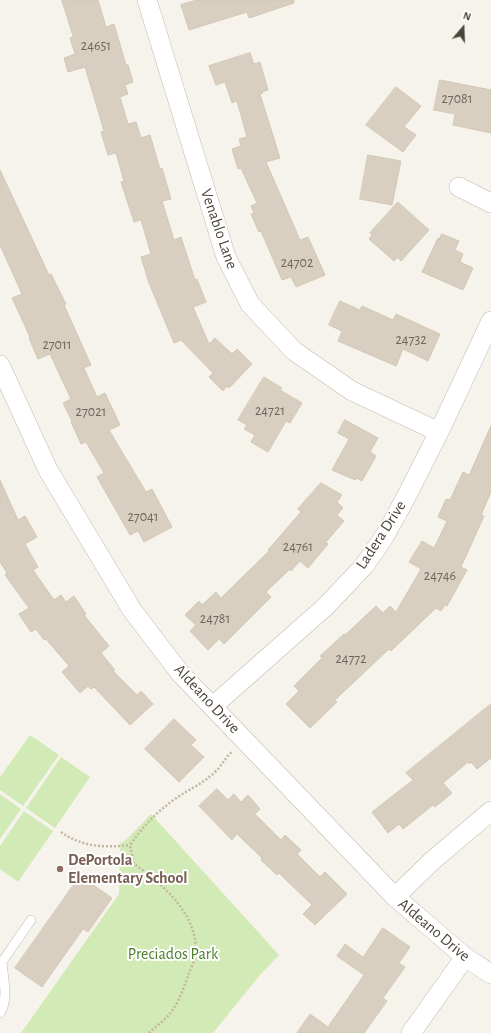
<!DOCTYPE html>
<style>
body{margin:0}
#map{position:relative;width:491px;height:1033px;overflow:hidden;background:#f6f3ec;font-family:"Alegreya Sans",sans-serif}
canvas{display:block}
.north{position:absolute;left:443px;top:8px;width:40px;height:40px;-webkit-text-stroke:3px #fff;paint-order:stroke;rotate:19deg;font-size:11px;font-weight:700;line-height:16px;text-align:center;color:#4b4439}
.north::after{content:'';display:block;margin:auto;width:14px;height:18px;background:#4b4439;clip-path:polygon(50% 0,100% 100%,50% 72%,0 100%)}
</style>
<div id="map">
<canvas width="491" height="1033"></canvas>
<div class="north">N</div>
</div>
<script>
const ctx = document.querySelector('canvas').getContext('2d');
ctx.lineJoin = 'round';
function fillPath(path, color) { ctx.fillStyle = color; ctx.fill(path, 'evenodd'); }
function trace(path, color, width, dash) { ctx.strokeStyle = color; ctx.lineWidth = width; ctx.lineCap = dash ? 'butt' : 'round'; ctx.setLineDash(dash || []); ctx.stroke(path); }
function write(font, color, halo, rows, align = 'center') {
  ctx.font = font + ' "Alegreya Sans",sans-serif'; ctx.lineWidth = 4; ctx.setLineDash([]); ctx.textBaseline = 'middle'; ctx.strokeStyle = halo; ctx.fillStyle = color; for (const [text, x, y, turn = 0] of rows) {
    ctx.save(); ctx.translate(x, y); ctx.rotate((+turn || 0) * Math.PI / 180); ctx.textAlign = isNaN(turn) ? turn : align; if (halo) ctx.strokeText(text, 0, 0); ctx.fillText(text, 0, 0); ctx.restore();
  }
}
fillPath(new Path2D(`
 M30,735L59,755L23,806L0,790V777Z
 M61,757L90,777L55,828L26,808Z
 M0,794L21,809L0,839Z
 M24,811L53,831L18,882L0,869V846Z
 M151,814L279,955L260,975L213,1033H21L119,894L120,843L126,840Z`), '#d2eab5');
const building = new Path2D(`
 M62,0H98L106,27L114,24L126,65H128L133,82L125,85L128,94L120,97L128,124L136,122L141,138L150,135L160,169L162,168L171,199L162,201L174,240L181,237L195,280L197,279L206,302L193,307L209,344L215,338L232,354L237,349L252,364L229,388L227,386L223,391L209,377L213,373L181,340L174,343L149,283L141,257L151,254L141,220L134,222L121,182L124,181L116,153L108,155L101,132L104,131L85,67L68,72L64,58L75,54L70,38L73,37Z
 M197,0H294V3L249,18L247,12L189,30L181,5Z
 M250,53L254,64L260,62L268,90L262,92L263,93L260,94L280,158L266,162L300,240L308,237L325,275L296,287L291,277L282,280L261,231L259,232L251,214L254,213L251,206L257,203L241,168L238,169L232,149L241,146L239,139L247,137L237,101L232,103L225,82L216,85L209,66Z
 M440,80L491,90V133L453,125L455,114L434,110Z
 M396,87L421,106L404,127L416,135L403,152L366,125Z
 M368,155L401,161L392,205L360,199Z
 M0,170L49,275L51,274L66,304L64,305L91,365L84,368L97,397L105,393L120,425L109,430L146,492L152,489L172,527L144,542L138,531L130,535L97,477L104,473L86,442L81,444L71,422L72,421L63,403L71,399L50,354L38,359L29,338L30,337L12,298L22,294L0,245Z
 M398,202L429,230L401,261L398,257L394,261L369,239L372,235L370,233Z
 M442,234L459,241L455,250L463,254L460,262L473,268L463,290L422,272L438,238L439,239Z
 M340,301L360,310L362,306L393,320L396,314L440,334L428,361L403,349L396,366L338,341L342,331L329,325Z
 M264,377L282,388L280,390L302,403L290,423L286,421L268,452L251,442L255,435L244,429L247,425L238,420Z
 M345,420L378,438L370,452L376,456L362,481L357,478L355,480L332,470L349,439L338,433Z
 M491,426V492L481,515L484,516L461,567L467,570L447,606L445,605L441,611L436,608L391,651L389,649L335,700L337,702L310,728L286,704L299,691L294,686L322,658L320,656L344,634L345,635L376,606L383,613L390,606L396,612L421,569L409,562L422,541L434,548L447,521L438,517L446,499L450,500L463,472L469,475Z
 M0,480L18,520L25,516L37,537L25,544L38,567L33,570L54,600L61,595L66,602L74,596L86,614L84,615L109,646L101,653L115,670L113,671L137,695L141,691L153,704L130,725L94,687L91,689L88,686L80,693L62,672L69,666L46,639L44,640L36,629L31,632L19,614L29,608L5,575L7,573L0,562Z
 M321,483L342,495L337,502L343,508L337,515L344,521L326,542L328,544L308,568L300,561L291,571L290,569L266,592L271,597L224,644L219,639L208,650L190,631L196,625L185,615L199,601L202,605L216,592L221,598L269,551L268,550L301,512L298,509Z
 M491,704V758L477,769L471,762L470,764L468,762L443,783L452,793L435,807L433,805L403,829L399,824L388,833L372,812L413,780L406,773Z
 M174,719L196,740L191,745L204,757L179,782L145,749Z
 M217,789L228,800L234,794L241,802L248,795L260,809L255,814L281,840L285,835L301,850L297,854L320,877L325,872L347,894L315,925L303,914L312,905L279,873L277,875L261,860L262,858L237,834L232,840L199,806Z
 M80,876L112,898L88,932L83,929L42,987L15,968Z
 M383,928L410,947L399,963L405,967L383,998L387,1001L364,1033H297L310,1014L328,1027L364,975L337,956L345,944L363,957Z`);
fillPath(building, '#d8cfc1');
trace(building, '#d3c7b4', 1);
const lane = new Path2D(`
 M0,1013C9,1000 3,977 2,962L31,920`);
const street = new Path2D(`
 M147,0L226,257L250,304L294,351L352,391L439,432
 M459,187L491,203
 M0,365L48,470L132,610L180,673L395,897L465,957L491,974
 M213,706L325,607L364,566L384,537L404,501L439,432L491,321
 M395,897L432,861L491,811
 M411,1033L465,957`);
trace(lane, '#c2bbae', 10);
trace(street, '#c2bbae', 20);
trace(new Path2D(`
 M61,832C82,847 104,848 130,845
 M149,1033C155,1027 163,1021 169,1015C178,1004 183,990 188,976C190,970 194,963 195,956C201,917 162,883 134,864L130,845C143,827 156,812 175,799C189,789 203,784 216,771C222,766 225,757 232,752`), '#c4b79f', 2.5, [2, 2]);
trace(lane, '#fff', 9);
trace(street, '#fff', 19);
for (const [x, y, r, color] of [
 [60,869,4,"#8d6e63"]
]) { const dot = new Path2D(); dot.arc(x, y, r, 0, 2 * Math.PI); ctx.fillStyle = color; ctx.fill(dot); trace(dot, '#fff', 1.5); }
write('14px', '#6e675b', null, [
 ["24651",96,46],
 ["27081",457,99],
 ["24702",297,263],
 ["24732",411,340],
 ["27011",57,345],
 ["24721",270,411],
 ["27021",91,412],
 ["27041",143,517],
 ["24761",298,547],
 ["24746",440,576],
 ["24781",215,619],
 ["24772",351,659]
]);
write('16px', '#4b4439', '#fff', [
 ["Venablo Lane",219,229,71],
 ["Ladera Drive",381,535,-57],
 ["Aldeano Drive",207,699,47],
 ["Aldeano Drive",434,930,40]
]);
write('bold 16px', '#785e54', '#fff', [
 ["DePortola",68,860],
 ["Elementary School",68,878]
], 'left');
write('16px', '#4a7f2a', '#fff', [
 ["Preciados Park",173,954]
]);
</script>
